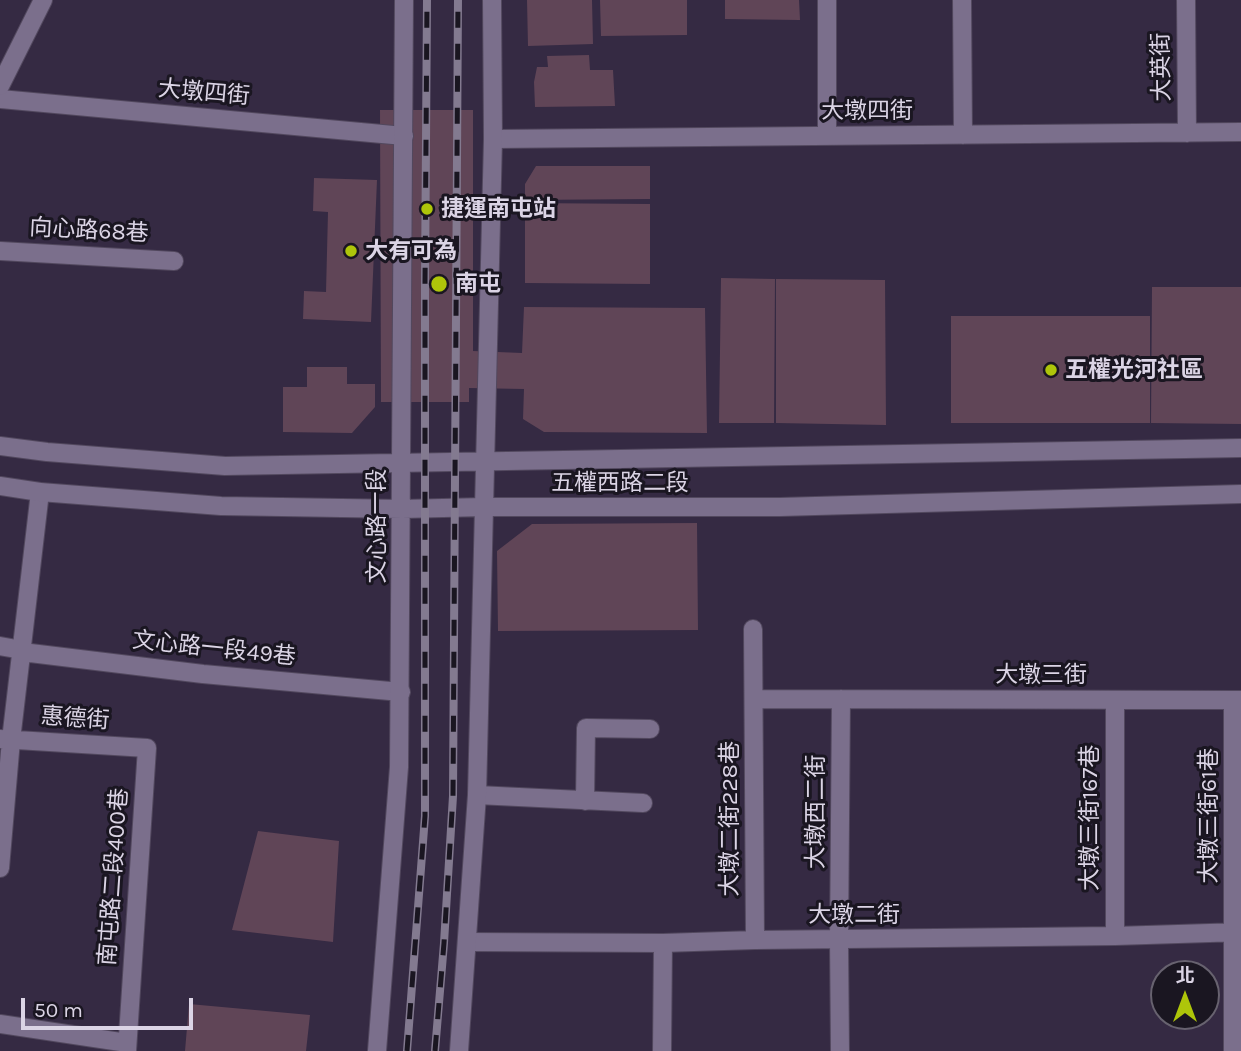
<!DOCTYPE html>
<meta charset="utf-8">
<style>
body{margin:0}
#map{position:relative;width:1241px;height:1051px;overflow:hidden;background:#352a43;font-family:Karla,"Noto Sans TC",sans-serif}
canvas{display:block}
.north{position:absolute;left:1150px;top:960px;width:70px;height:70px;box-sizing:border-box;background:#1a1621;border:2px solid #67626f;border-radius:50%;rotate:0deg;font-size:19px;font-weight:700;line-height:28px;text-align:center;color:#dbd4e5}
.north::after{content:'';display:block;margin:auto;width:24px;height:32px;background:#aec50a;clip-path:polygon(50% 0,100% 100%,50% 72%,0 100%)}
.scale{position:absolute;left:21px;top:998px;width:172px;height:32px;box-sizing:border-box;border:4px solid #dbd4e5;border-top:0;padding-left:9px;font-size:21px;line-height:24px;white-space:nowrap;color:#dbd4e5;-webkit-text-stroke:5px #1a1621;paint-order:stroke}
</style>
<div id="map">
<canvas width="1241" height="1051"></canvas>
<div class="north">北</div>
<div class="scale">50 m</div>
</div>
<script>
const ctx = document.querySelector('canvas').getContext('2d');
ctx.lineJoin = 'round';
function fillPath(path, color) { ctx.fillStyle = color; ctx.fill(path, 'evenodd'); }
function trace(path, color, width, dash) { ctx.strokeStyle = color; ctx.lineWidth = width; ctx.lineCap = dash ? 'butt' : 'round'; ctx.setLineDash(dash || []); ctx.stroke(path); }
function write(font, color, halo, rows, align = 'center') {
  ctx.font = font + ' Karla,"Noto Sans TC",sans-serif'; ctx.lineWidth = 6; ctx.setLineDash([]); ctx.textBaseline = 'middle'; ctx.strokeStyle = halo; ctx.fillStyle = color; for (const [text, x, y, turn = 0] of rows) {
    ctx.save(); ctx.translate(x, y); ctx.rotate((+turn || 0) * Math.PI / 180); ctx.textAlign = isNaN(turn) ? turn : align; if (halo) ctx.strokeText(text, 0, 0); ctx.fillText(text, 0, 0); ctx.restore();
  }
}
fillPath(new Path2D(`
 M527,0H592L593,44L528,46Z
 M600,0H687V35L601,36Z
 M725,0H799L800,20L725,19Z
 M589,55L590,70H613L615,106L535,107L534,82L537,67H548L547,56Z
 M380,110H473V351L522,353L524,307L705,308L707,433L544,432L523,419L524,389L469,388V402H381Z
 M536,166H650V199L525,200V184Z
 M314,178L377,180L371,322L303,319L304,291L326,292L328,212L313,211Z
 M525,203L650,204V284L525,283Z
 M721,278L775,279L774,423H719Z
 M776,279L885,280L886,425L776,423Z
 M1152,287H1241V424L1151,423Z
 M951,316H1150V423H951Z
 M307,367H347V384H375V407L352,433L283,432V387H307Z
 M697,523L698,630L498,631L497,551L532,524Z
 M258,831L339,841L333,942L232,930Z
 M189,1004L310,1015L306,1051H185Z`), '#604557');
const minor = new Path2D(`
 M827,0V136
 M962,0L963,135
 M1186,0L1187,133
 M0,99L404,136
 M493,139L1241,132
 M0,251L174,261
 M753,629L755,940
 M0,646L22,650
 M22,652L203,674L401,692
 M754,699L1241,700
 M1115,700V936
 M0,739L147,748L127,1051
 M477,795L643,803
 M585,801L586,728L650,729
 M0,868L11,740L40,492
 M467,942L663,943L755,940L1115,936L1241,932
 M0,1024L127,1043
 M662,1051L663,943
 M840,1051L839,940L841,699
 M1233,1051V700`);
const tertiary = new Path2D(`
 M0,86L43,0`);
const secondary = new Path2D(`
 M0,446L47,452L225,466L1241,448
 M0,486L40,492L221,506L402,509L484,507H780L1241,494
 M377,1051L399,767L404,0
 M459,1051L477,795L493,139L492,0`);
trace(minor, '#52485e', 20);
trace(tertiary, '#52485e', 20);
trace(secondary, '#52485e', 20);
trace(minor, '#7b6f8c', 18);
trace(tertiary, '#7b6f8c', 18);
trace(secondary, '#7b6f8c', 18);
const rail = new Path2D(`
 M407,1051L425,816V284L427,0
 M435,1051L444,943L453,796L458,0`);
trace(rail, '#837a90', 8);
trace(rail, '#1a1621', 5, [16]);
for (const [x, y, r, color] of [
 [427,209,7,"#aec50a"],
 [351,251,7,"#aec50a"],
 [439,284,9,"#aec50a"],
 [1051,370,7,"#aec50a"]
]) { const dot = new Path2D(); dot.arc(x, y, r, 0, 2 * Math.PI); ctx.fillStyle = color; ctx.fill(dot); trace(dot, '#1a1621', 2.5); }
write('23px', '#dbd4e5', '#1a1621', [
 ["大英街",1162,67,-91],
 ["大墩四街",204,93,5],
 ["大墩四街",867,111],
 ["向心路68巷",89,231,3],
 ["五權西路二段",620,483],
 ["文心路一段",377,526,-90],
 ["文心路一段49巷",214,649,6],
 ["大墩三街",1041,675],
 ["惠德街",75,719,4],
 ["大墩西二街",816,812,-90],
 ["大墩三街61巷",1209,816,-90],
 ["大墩三街167巷",1090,818,-90],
 ["大墩二街228巷",730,819,-90],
 ["南屯路二段400巷",114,877,-86],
 ["大墩二街",854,915]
]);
write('bold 23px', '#dbd4e5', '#1a1621', [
 ["捷運南屯站",441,209],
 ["大有可為",365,251],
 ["南屯",455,284],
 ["五權光河社區",1065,370]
], 'left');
</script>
